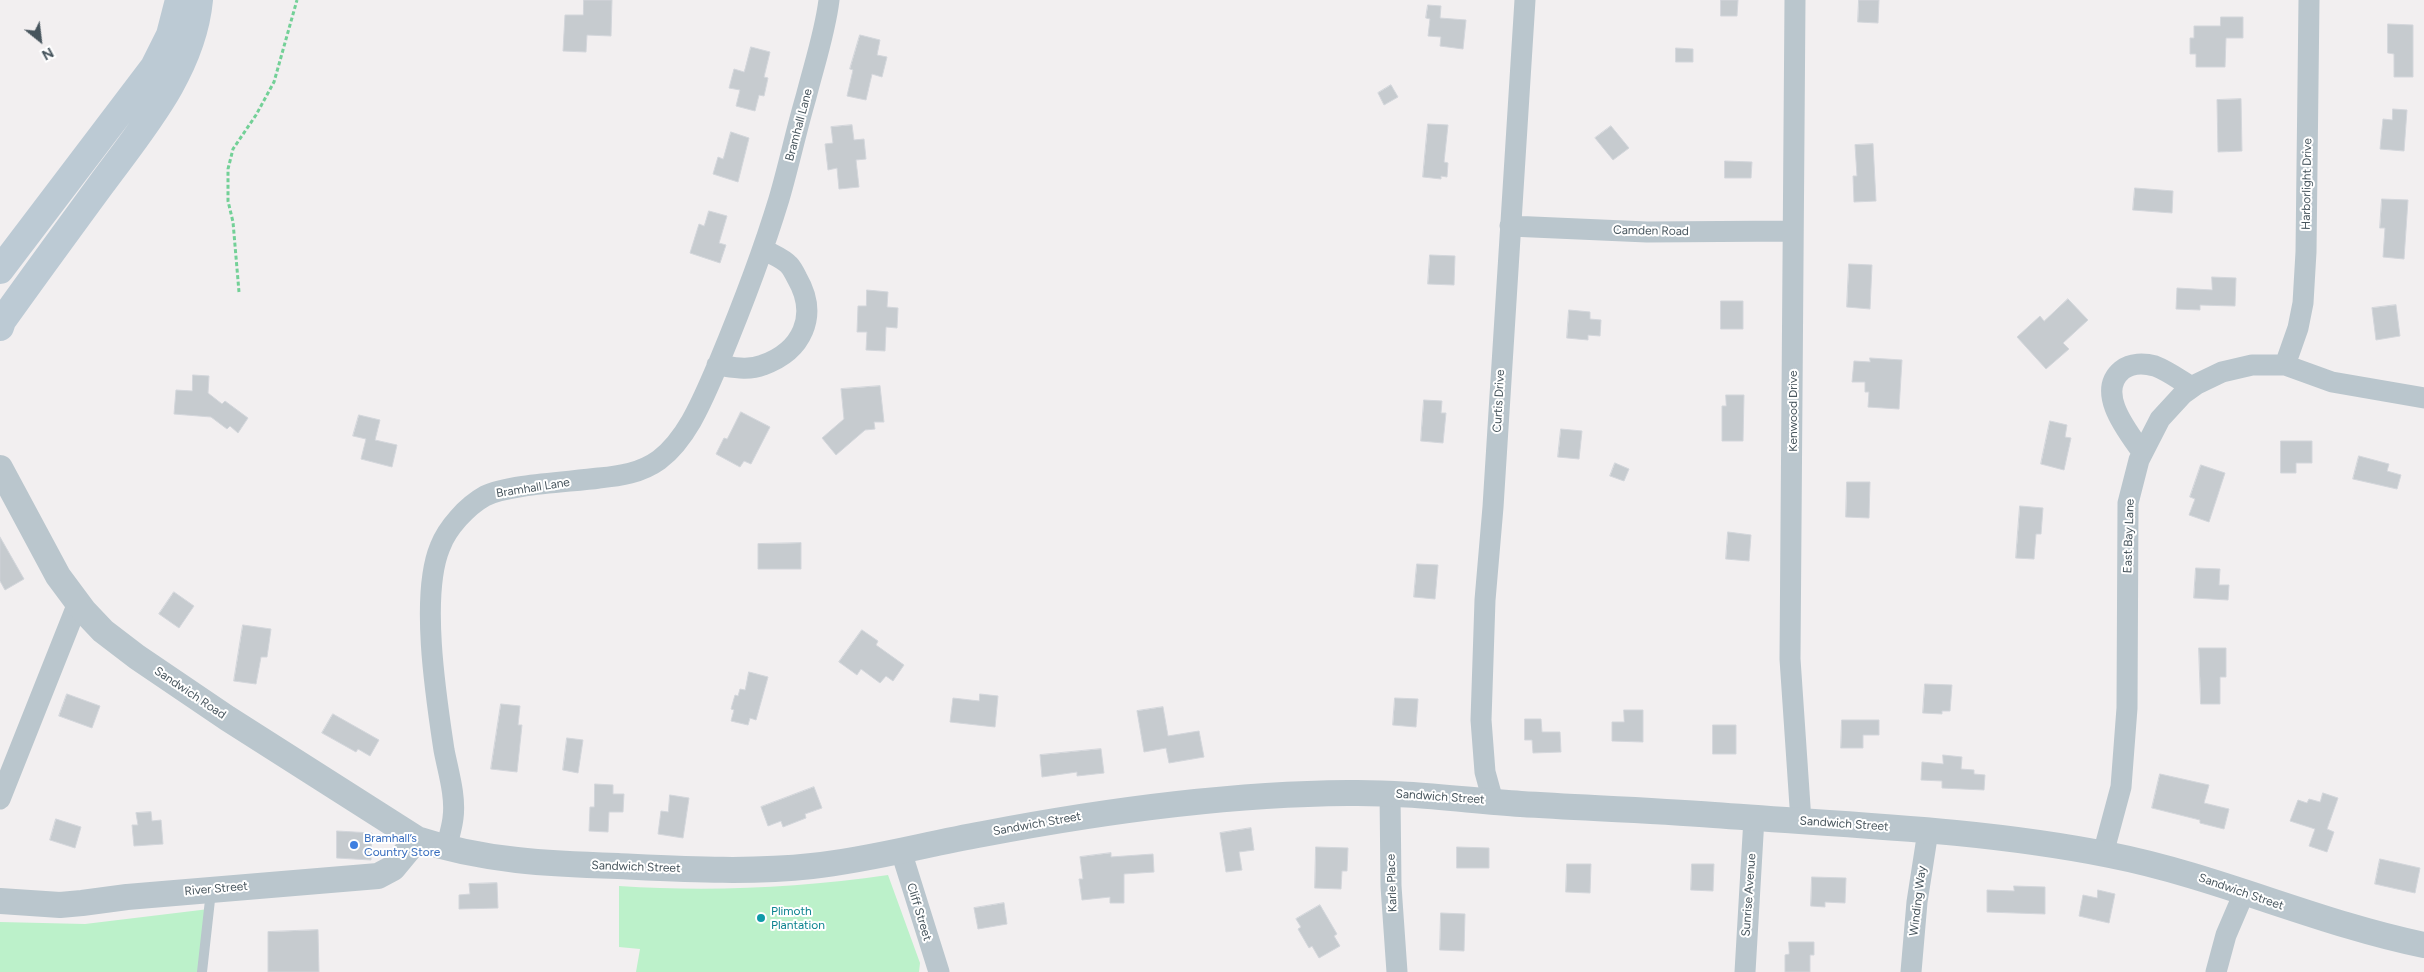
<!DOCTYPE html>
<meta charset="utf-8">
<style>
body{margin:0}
#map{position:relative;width:2424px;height:972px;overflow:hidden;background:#f2eff0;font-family:Figtree,sans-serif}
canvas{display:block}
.north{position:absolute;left:15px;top:15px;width:50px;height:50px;-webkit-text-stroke:4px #fff;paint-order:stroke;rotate:151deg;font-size:14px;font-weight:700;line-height:20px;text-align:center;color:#47555d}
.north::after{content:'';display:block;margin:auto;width:18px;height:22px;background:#47555d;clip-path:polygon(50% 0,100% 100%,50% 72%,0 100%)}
</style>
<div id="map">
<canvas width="2424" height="972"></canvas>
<div class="north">N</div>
</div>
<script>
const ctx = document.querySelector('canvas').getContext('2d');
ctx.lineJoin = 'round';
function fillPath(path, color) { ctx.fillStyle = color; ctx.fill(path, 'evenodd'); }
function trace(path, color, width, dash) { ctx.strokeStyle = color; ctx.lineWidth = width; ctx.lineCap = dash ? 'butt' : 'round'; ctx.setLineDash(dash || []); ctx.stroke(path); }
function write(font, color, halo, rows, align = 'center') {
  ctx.font = font + ' Figtree,sans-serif'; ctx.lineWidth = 4; ctx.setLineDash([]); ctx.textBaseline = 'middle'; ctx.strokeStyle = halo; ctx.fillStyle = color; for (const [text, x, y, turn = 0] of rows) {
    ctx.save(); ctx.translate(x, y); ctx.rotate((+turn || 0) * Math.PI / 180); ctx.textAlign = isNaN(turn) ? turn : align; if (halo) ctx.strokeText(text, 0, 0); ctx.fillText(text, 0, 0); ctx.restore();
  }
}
fillPath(new Path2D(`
 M888,875L920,963L919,972H636L640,949L619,947V886C709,892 798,888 888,875Z
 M209,909L199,972H0V922L85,924Z`), '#bcf1ca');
const building = new Path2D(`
 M584,0H612L611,36L587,35L586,52L563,51L565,15H583Z
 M1721,0H1738L1737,16H1721Z
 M1859,0H1879L1878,23L1858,22Z
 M1428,5L1441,6L1440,18L1466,20L1463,49L1440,46L1441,37L1428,36L1430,19L1426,18Z
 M2221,17H2243V38H2226L2225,67H2196V54H2190V38H2194V26H2220Z
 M2388,24L2413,25V77H2394V54L2388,53Z
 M860,35L880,40L877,55L887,57L882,77L872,74L866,100L847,96L853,70L850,69Z
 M751,47L770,52L764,77L768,78L764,96L759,95L755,111L736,106L740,90L729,88L734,69L744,72Z
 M1676,48L1693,49V62H1676Z
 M1391,85L1398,97L1384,105L1378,93Z
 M2241,99L2242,151L2218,152L2217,100Z
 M2393,109L2407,110L2404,151L2380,149L2383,119L2392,120Z
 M1428,124L1448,125L1444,162L1448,163L1447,177L1441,176V179L1423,177Z
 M852,125L854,140L864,139L866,159L856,160L859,187L839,189L837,168L828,170L825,144L833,143L831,127Z
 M1611,126L1629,148L1613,160L1595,138Z
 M731,132L749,138L738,182L713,174L718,157L723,159Z
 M1873,144L1876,201L1854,202L1853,176H1857L1855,145Z
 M1725,161L1752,162L1751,178H1725Z
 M2135,188L2173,191L2172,213L2133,210Z
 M2382,199L2408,200L2404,259L2383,257L2385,228H2380Z
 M709,211L727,216L719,243L726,245L720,263L690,253L699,224L704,226Z
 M1430,255L1455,256L1454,285L1428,284Z
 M1849,264L1872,265L1870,309L1847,307Z
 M2212,277L2236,278L2235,306L2200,305V310L2176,309L2177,288L2212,290Z
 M867,290L888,292L887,307L898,308L897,328L886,327L885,351L866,350L867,332H857L858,306H866Z
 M2068,299L2088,320L2063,343L2069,349L2046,369L2017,337L2040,316L2044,321Z
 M1721,301H1743V329H1721Z
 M2396,305L2400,336L2376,340L2372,308Z
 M1569,310L1590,312V319L1601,320L1600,336L1588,335V340L1567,338Z
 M1870,358L1902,360L1899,409L1868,407L1869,392H1865V382H1852L1854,361L1870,362Z
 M193,375L209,376L208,393L222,404L225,401L248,418L238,433L230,426L227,429L211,417L174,414L176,390L192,391Z
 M880,386L884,422H874L875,429L865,430L836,455L822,438L844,419L841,389Z
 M1726,395H1744L1743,441H1722V406H1726Z
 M1424,400L1442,401L1441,413H1446L1443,443L1421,441Z
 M741,412L770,427L751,464L744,461L740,467L716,454L724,438L727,439Z
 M359,415L380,420L375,440L397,445L392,467L361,459L366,439L353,436Z
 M2050,421L2067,425L2065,437L2071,438L2064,470L2041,464Z
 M1561,429L1582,431L1579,459L1558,457Z
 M2281,441H2312V463H2296V473H2281Z
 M2359,456L2389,464L2387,471L2401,475L2397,489L2353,479Z
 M1615,463L1629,469L1624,481L1610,476Z
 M2201,465L2225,473L2209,522L2189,515L2195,499L2190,497Z
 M1847,482H1870L1869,518L1846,517Z
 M2020,506L2043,508L2041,534H2036L2034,559L2016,558Z
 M1728,532L1751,535L1749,561L1726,559Z
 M0,537L24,579L5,590L0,581Z
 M801,543V569H758V544Z
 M1417,564L1438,565L1435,599L1414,597Z
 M2196,568L2220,569L2219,585H2229L2228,600L2194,598Z
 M174,592L194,606L179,628L159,614Z
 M243,625L271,629L267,657H261L256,684L234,681Z
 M862,630L878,641L876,645L904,665L893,681L886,676L880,683L861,669L857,675L839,662Z
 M2199,648H2226V677H2220V704H2201Z
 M749,672L768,677L756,720L750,718L748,725L731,721L734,710L731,709L735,695L738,696L740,689L745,690Z
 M1925,684L1952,685L1950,711H1942V714L1923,713Z
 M67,694L100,706L92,728L59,716Z
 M980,694L998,696L995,727L950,722L953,698L979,701Z
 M1395,698L1418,699L1416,727L1393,725Z
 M501,704L520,706L518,725H522L517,772L491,769Z
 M1163,707L1168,736L1199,731L1204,757L1169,763L1166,748L1144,752L1137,711Z
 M1624,710H1643V742L1612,741V722H1624Z
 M333,714L379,740L370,756L358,749L356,752L322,733Z
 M1525,719H1541L1542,732H1560L1561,752L1533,753L1532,740H1525Z
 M1842,720H1879V735H1863V748H1841Z
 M1713,725H1736V754H1713Z
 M567,738L583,740L578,773L563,770Z
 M1101,749L1104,773L1077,776V772L1042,777L1040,755Z
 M1943,755L1962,757L1961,769L1974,770V774L1985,775L1984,790L1942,788V781L1921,780L1922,762L1943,764Z
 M2160,774L2209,785L2204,803L2229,809L2224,829L2200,823V820L2152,808Z
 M595,784L613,785V794H624L623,812H609L608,832L589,831L590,807H594Z
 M814,787L822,808L805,814L806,818L783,827L781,821L768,826L761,807Z
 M2323,793L2338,798L2327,829L2334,832L2327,852L2309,846L2315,829L2290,821L2298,800L2307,803L2309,799L2320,802Z
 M670,795L689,798L683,838L658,834L661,811L668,812Z
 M151,812L152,821L161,820L163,844L134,846L132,825H138L136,813Z
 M56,819L81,827L75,848L50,840Z
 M1251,828L1254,850L1239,852L1242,870L1226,872L1220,833Z
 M337,831L372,833L371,860L337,858Z
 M1316,847L1348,848L1347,871H1342L1341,889L1315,888Z
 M1457,847L1489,848V868H1457Z
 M1111,853V857L1153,854L1154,872L1124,874V903H1110V897L1082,900L1079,879H1083L1080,857Z
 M2380,859L2420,868L2415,893L2375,884Z
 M1567,864H1591L1590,893L1566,892Z
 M1692,864H1714L1713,891L1691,890Z
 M1812,877L1846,878L1845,903L1825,902V907L1811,906Z
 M497,883L498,908L459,909V895L470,894L469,884Z
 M2014,886L2045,887V914L1987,912V890L2014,891Z
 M2098,890L2115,894L2109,923L2079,916L2083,895L2097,898Z
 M1004,903L1007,924L978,929L974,908Z
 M1320,905L1337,934L1334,936L1340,946L1319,958L1312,946L1309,948L1298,929L1301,927L1296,919Z
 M1441,913L1465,914L1464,951L1440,950Z
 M318,930L319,972H268V932Z
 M1789,942H1814V955H1810V972H1785V955L1789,954Z`);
fillPath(building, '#c6cbcf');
trace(building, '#d3d6db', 1);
trace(new Path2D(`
 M239,292L233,222L228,201V169L233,149L256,115L274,82L297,0`), '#73d097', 3, [4, 2.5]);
trace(new Path2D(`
 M202,972L211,891`), '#bac6cd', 10);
trace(new Path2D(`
 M1795,0L1790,659L1801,821
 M1510,226L1647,232L1793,231
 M717,365C732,367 748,371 763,365C802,351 819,316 797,278C795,274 792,268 789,265C783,258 771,254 763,249
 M2285,365L2298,328L2303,303L2306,252L2309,0
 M2142,452C2128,432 2095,392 2122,370C2131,363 2144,363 2155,366C2168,371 2180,380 2192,387
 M1390,793L1391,886L1397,972
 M0,799L78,603
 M1493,801L1485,772L1481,720L1485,600L1493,507L1525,0
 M447,849C448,838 452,828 453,818C456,796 448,771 444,750C436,697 420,595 440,547C447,528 467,506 485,496C509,484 571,482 599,478C620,476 641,473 659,460C689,437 704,396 719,362C741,309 762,255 779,199C789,165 796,131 806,97C814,65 825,33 829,0
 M901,851L939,972
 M2103,854L2121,787L2127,708L2128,503L2139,460L2160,419L2183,394L2197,384L2222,372L2252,365H2285L2332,382L2424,398
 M1745,972L1754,818
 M1911,972L1917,902L1928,831
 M2216,972L2226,935L2244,893`), '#bac6cd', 21);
trace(new Path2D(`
 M0,468L58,576L84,611L103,631L137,657L227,718L417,839C483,861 550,864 618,866C682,869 749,873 812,866C870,860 926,844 983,834C1103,811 1225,794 1348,793C1405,792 1463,800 1521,804C1585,808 1650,810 1714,815C1846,825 1980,829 2110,855C2217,876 2317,923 2424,945
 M0,901L60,905L82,903L127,897L378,876L393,868L417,839`), '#bac6cd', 26);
trace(new Path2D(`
 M0,270L154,67L170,35L179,0
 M0,327L2,321C34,276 67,231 100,186C141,130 192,72 199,0`), '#bccad4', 28);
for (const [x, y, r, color] of [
 [354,845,5,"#3f7fe0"],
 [761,918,5,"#0f9aa8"]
]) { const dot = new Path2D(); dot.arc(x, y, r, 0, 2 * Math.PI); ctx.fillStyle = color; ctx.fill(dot); trace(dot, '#fff', 2); }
write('12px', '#47555d', '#fff', [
 ["Bramhall Lane",799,125,-75],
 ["Harborlight Drive",2307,184,-89],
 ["Camden Road",1651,231,1],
 ["Curtis Drive",1499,401,-87],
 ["Kenwood Drive",1793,411,-90],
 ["Bramhall Lane",533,488,-9],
 ["East Bay Lane",2129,536,-88],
 ["Sandwich Road",190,693,34],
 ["Sandwich Street",1440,797,4],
 ["Sandwich Street",1037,824,-10],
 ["Sandwich Street",1844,824,4],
 ["Sandwich Street",636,867,2],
 ["Karle Place",1392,883,-92],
 ["River Street",216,889,-5],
 ["Sandwich Street",2241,892,19],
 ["Sunrise Avenue",1749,895,-86],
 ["Winding Way",1918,901,-83],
 ["Cliff Street",919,912,73]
]);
write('12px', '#366cbe', '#fff', [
 ["Bramhall’s",364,838],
 ["Country Store",364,852]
], 'left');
write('12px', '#0d838f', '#fff', [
 ["Plimoth",771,911],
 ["Plantation",771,925]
], 'left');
</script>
